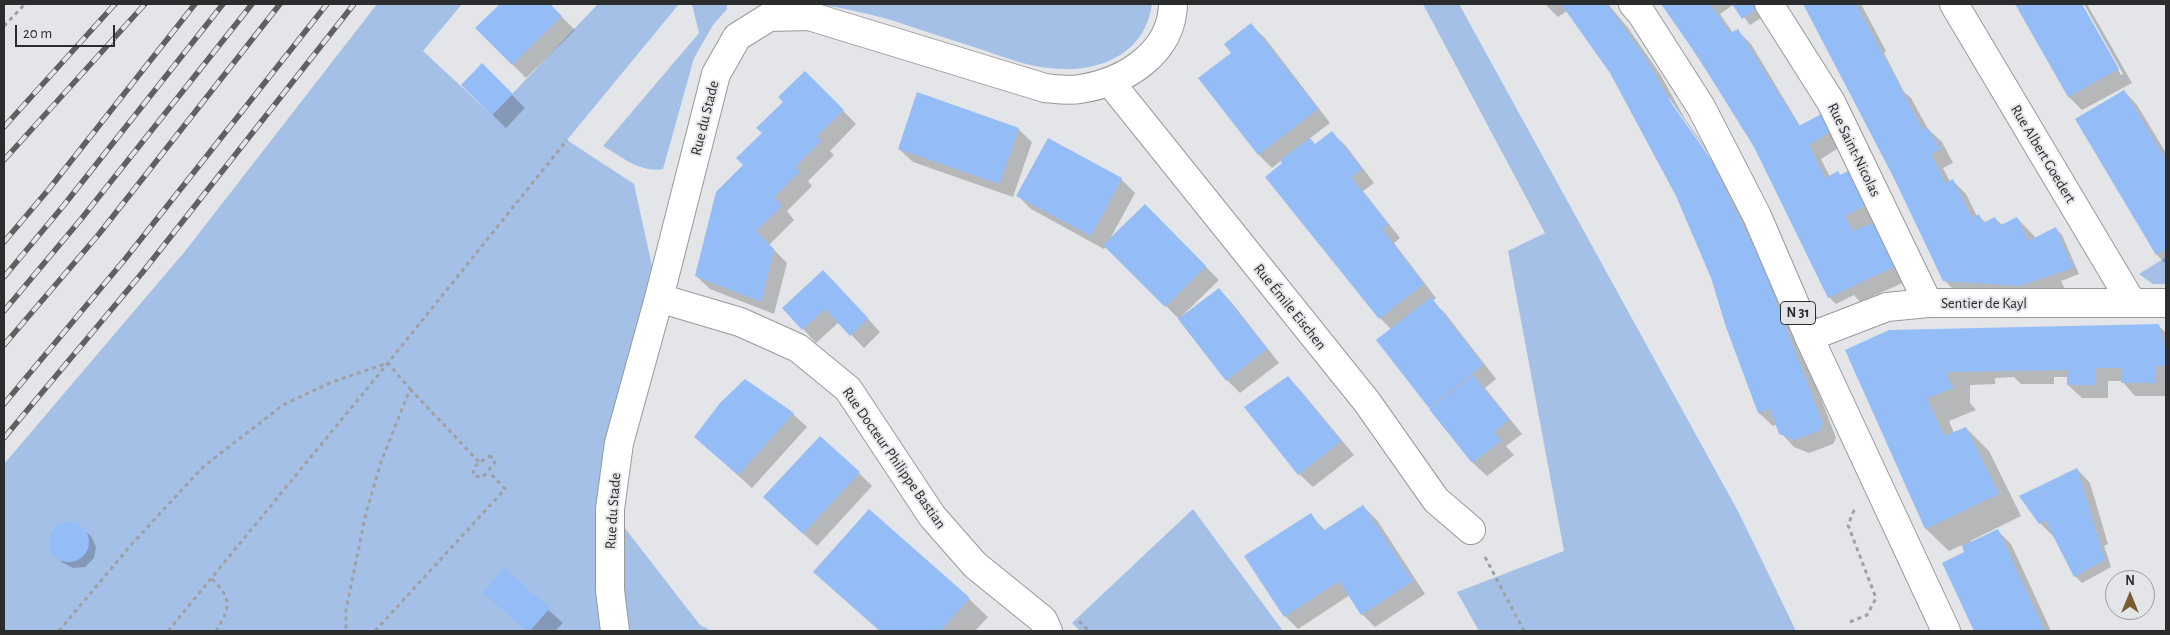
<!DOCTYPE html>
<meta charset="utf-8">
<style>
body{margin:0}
#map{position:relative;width:2170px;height:635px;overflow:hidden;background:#e3e5e8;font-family:"Alegreya Sans",sans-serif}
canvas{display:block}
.frame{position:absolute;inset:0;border:5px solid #2b2c2d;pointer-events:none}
.north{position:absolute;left:2105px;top:570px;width:50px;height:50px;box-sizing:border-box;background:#e3e5e8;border:1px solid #999b9d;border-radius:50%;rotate:0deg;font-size:14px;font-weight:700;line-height:20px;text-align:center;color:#2b2c2d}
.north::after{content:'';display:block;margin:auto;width:18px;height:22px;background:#795d30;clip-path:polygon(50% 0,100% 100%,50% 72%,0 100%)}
.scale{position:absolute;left:15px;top:25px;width:100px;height:22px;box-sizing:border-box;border:2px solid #2b2c2d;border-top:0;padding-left:6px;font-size:15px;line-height:18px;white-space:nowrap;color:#2b2c2d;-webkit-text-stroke:4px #e3e5e8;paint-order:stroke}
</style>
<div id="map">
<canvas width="2170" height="635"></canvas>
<div class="frame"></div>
<div class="north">N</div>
<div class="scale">20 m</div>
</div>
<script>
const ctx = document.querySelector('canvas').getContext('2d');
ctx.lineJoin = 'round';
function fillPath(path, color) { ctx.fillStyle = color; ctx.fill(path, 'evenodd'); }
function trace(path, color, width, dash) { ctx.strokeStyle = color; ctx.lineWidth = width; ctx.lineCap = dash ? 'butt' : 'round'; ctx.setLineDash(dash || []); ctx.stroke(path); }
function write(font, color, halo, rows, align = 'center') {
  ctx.font = font + ' "Alegreya Sans",sans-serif'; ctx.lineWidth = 4; ctx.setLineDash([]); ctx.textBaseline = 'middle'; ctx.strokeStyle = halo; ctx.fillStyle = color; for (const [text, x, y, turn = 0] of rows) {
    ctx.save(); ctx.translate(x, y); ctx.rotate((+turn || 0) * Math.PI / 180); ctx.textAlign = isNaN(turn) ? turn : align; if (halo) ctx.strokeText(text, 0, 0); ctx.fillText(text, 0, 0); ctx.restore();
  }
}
fillPath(new Path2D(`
 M377,4H462L423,51L492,115L598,4H679L567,140L634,184L659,298L610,509L700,625L712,631H4V464L186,250Z
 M692,4H727V9L713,25L694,58L663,169C640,173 622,157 603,146L699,33Z
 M818,4H1152C1145,56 1096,74 1049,68C1026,66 1004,57 983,50C955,41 927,32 900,23C873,14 846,9 818,4Z
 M1423,4H1459L1739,513L1796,631H1479L1457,592L1564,551L1508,251L1545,233Z
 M2166,257V284H2153L2139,274Z
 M1193,509L1283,631H1080L1072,623Z`), '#a5c0e7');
fillPath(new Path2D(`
 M501,4H549L575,30L526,78L477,28Z
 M1545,4H1608L1628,28L1660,74L1685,119L1722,171L1733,192L1792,322L1836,438L1833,444L1809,453L1794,447L1781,433L1777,424L1773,426L1759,413L1713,277L1677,195L1612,72L1568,10L1558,17ZM1669,98L1712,159H1709L1667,100Z
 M1663,4H1761L1767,14L1750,25L1734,4L1720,14L1733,33L1737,30L1751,44L1800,126L1826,113L1845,144L1821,159L1830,177L1838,173L1882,217L1873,222L1889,237L1909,280L1860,302L1854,295L1836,304L1829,297L1755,145Z
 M1804,4H1861L1886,51L1884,53L1904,92L1911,98L1928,129L1942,142L1953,163L1943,168L1950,182L1953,181L1966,194L1977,216H1979L1986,223L1995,218L2003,226L2017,218L2036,238L2055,228L2062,235L2079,274L2061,281L2072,304L1971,307L1944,280L1926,240Z
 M2016,4H2081L2121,75L2123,74L2084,4H2087L2132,83L2082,110L2069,97Z
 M1251,25L1265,38L1330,123L1309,139L1316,145L1332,133L1346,146L1374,183L1363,191L1400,238L1394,243L1436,298L1432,301L1444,312L1496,379L1485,388L1522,434L1506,446L1514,455L1487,476L1473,463L1430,407L1391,329L1380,318L1284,163L1282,160L1272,168L1259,155L1200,78L1232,54Z
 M482,65L525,108L506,128L462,85Z
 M805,72L856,124L830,151L834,155L808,181L812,186L787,211L794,220L769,245L787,263L774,314L710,289L696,276L745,166L764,133Z
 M2124,91L2137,105L2166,153V264L2157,255L2076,119Z
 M1018,129L1032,142L1013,197L913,162L899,149Z
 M1121,179L1135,193L1110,239L1145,206L1219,280L1183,315L1184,316L1219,289L1232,303L1279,363L1240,393L1227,380L1179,319L1106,246L1104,249L1031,209L1018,196Z
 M837,285L880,332L864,348L839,322L816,343L784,308Z
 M2159,326L2166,333V396H2135L2122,381H2108V398H2082L2068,385V377H2054V384H2021L2014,377L1995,378V384L1970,385V403L1976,410L1949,421L1954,433L1966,428L1989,451L2021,516L1970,541L1971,543L1998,531L2011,544L2051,631H1975L1944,563L1966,553L1962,545L1949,551L1926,529L1847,350L1890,331Z
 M1288,377L1301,391L1354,455L1313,487L1299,474Z
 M793,414L807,427L752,488L695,437Z
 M2077,469L2090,483L2108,544L2104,546L2111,567L2082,583L2075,576L2055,536H2053L2040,523Z
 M859,473L872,486L817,546L778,511Z
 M1363,506L1377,520L1425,594L1375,627L1362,614L1350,595L1298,629L1285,616L1310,515L1326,531Z
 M73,523L83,529L91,536L96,547L94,558L85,567L73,568L63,563L56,555L50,545L52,533L61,525Z
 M504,570L563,623L555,631H527L485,593Z
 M834,590L969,599L988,617L975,631H880Z`), '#0003');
fillPath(new Path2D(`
 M500,4H550L562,16L512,65L475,28Z
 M1561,4H1607L1646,59L1672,104L1710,158L1761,262L1823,424L1819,431L1794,440L1779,434L1770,409L1758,413L1726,327L1711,278L1676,196L1610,73Z
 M1661,4H1710L1730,33L1738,29L1799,126L1827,111L1833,130L1809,145L1825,178L1838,171L1840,175L1852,169L1870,203L1845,216L1853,231L1875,222L1896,266L1828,298L1754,147L1696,54Z
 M1732,4H1759L1761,6L1742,19Z
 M1803,4H1856L1923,130L1928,128L1940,149L1931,154L1945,183L1953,179L1972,218L1979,214L1983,223L1995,217L1999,226L2017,217L2028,241L2056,227L2073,268L2019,286L1943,281L1892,174Z
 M2015,4H2082L2119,69L2068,97Z
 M1251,23L1318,109L1258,155L1198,78L1231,53L1224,44Z
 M482,63L513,94L492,115L461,85Z
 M805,71L844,110L817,136L821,141L795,167L800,172L774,197L782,206L756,231L774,249L761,302L695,276L716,192L743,165L736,158L762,133L756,128L783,102L778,97Z
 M2124,90L2166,160V249L2156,255L2075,119Z
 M917,92L1019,128L999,184L898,149Z
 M1332,131L1362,169L1351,177L1388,224L1382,229L1424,284L1379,319L1265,177L1282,163L1280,160L1310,138L1315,144Z
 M1048,138L1122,178L1091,236L1016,196Z
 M1145,204L1206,266L1165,307L1103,245Z
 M823,270L868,318L850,336L825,309L802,330L782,308Z
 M1219,288L1267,349L1226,381L1178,319Z
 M1431,297L1483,365L1429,408L1376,340Z
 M2159,324L2166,352V366H2155V383H2121V368H2095V385H2067V370L1947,372L1948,379L1954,388L1927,398L1944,436L1966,427L1999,494L1925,529L1845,350L1889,330Z
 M1473,375L1509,420L1494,432L1501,441L1472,463L1429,409Z
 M1288,376L1341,441L1298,475L1244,407Z
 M745,379L794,413L738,475L694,437L720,403Z
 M820,436L860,472L803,534L763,497Z
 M2077,468L2105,560L2074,577L2045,520L2039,524L2019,496Z
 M1363,505L1413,581L1361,615L1339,581L1284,617L1244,556L1311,513L1323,531Z
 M869,509L970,598L940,631H880L813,572Z
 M49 542a20 20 0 1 1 40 0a20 20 0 1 1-40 0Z
 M1998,529L2031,601L2045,631H1974L1960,601L1942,563L1964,552L1962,546Z
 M504,568L550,608L530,631H527L483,593Z`), '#94bdf8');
const street = new Path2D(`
 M1769,4L1831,102L1928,303
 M1954,4L2132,303
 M1110,82L1367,402L1436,500L1471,530
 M659,298L740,322L798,348L848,389L932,516L975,565L1043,620L1048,631
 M1809,337L1887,307L1928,303H2166
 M615,631L610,590V509L619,443L659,298L716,74L737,37L769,17L809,16L1045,88C1056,89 1069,91 1080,89C1125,82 1172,53 1173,4`);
const primary = new Path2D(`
 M1633,4L1641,13L1701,107L1757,216L1809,337L1946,631`);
trace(street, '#98999c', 30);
trace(primary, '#98999c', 30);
trace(new Path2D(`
 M4,26L25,4
 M410,389L479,462
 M489,456L494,458L495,462L483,477L474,476L473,472L474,467Z
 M1485,557L1524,631
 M212,579C232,599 231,607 216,631
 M1079,621L1089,631
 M1850,622L1867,615L1876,598L1848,525L1855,508
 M59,631L130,546L203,467L283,405L332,382L388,363L410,389L381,462L366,513L346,610V631
 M168,631L388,363L567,140
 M375,631L505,489L489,472`), '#9fa0a3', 3, [4, 4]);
trace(street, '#fff', 28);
trace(primary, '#fff', 28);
const rail = new Path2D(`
 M4,127L115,4
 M4,160L145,4
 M4,242L49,189L195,4
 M4,277L64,205L223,4
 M4,311L82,218L252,4
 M4,345L99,234L280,4
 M4,404L126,258L327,4
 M4,438L142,273L354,4`);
trace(rail, '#5f6062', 5.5);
trace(rail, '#e3e5e8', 4, [11]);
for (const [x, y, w] of [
 [1798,313,35]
]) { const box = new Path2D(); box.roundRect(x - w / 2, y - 11.5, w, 23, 4); ctx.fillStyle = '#e3e5e8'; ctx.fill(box); trace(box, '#2b2c2d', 1); }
write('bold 14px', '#2b2c2d', null, [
 ["N 31",1798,313]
]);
write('15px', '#2b2c2d', '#e3e5e8', [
 ["Rue du Stade",705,118,-76],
 ["Rue Saint-Nicolas",1854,150,64],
 ["Rue Albert Goedert",2043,154,59],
 ["Sentier de Kayl",1984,303],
 ["Rue Émile Eischen",1290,307,51],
 ["Rue Docteur Philippe Bastian",894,458,55],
 ["Rue du Stade",613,511,-86]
]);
</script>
